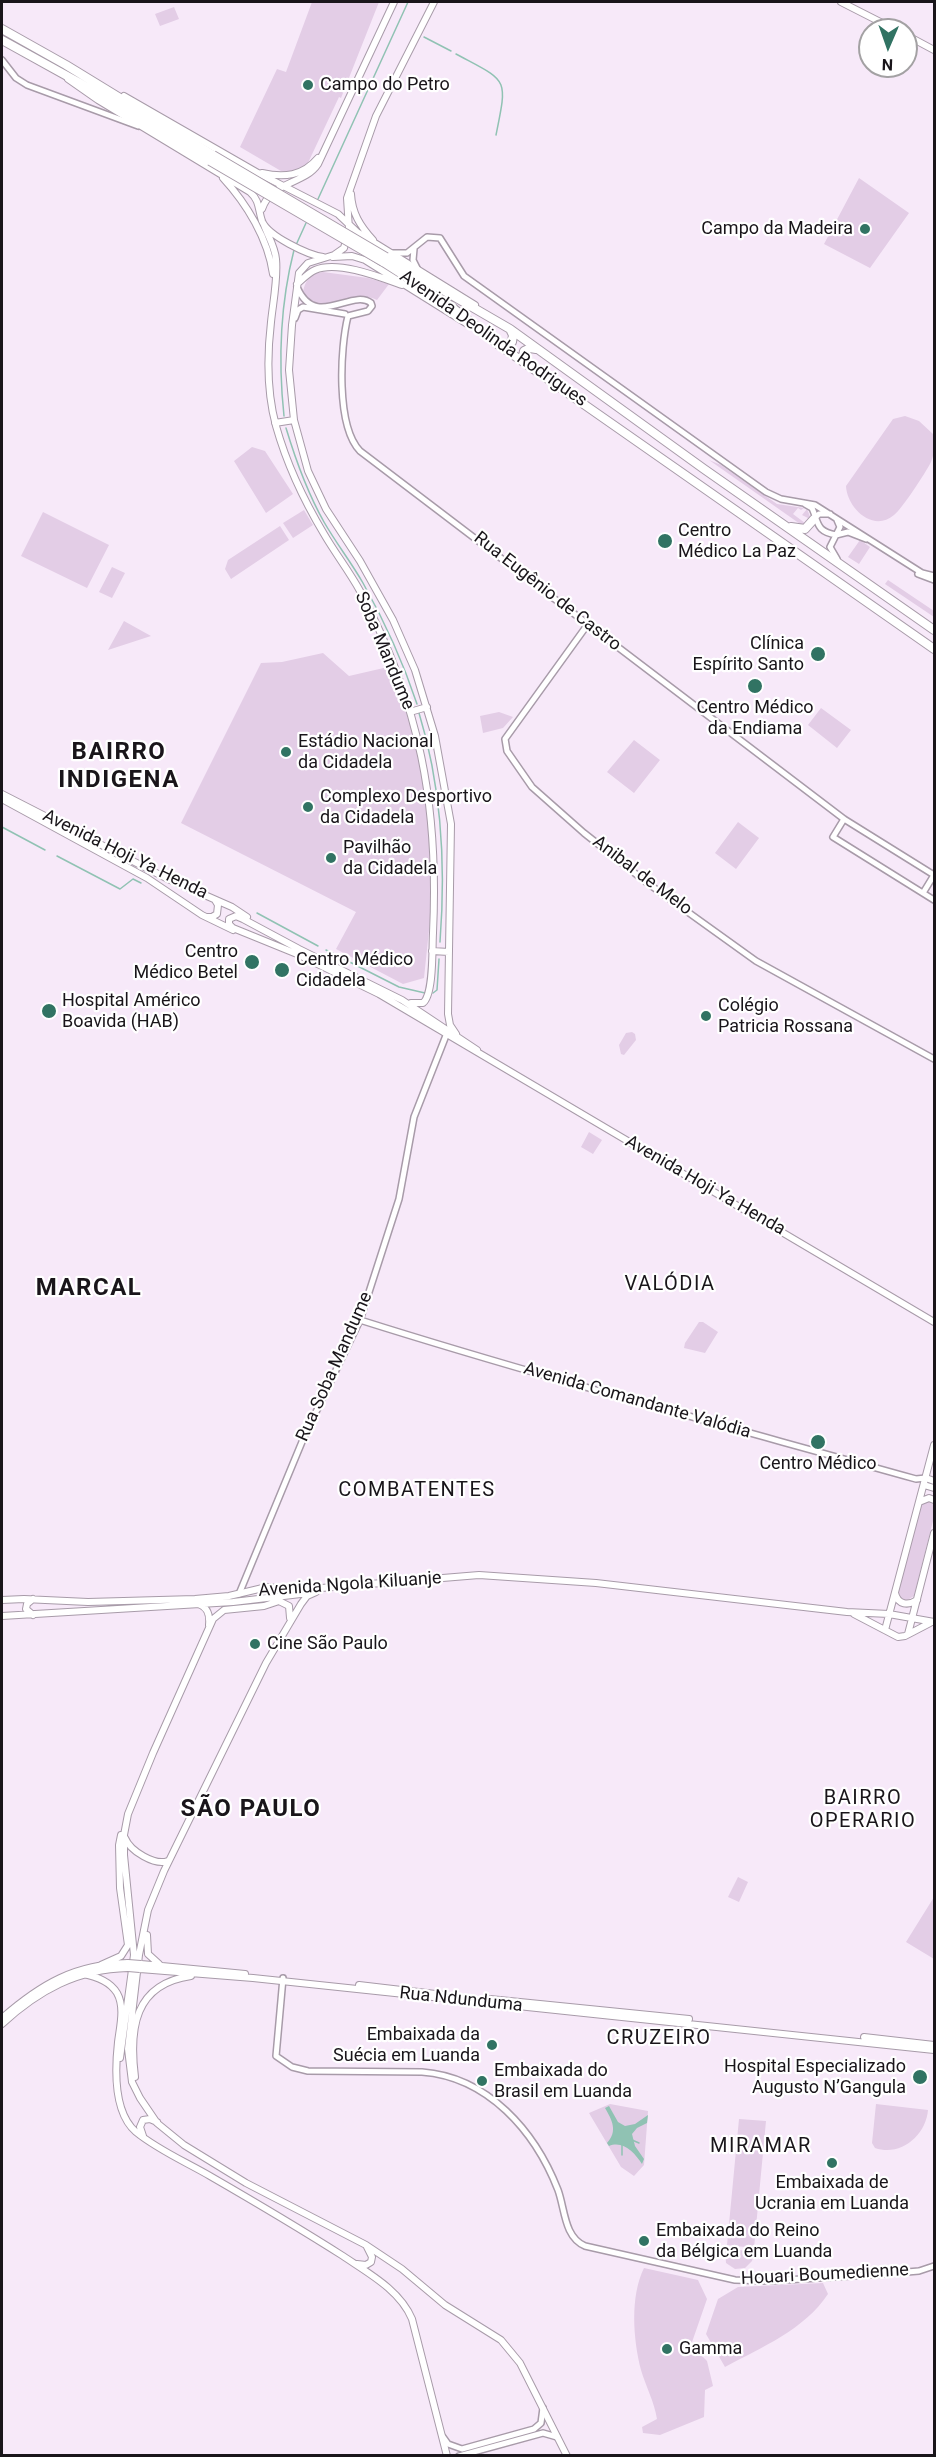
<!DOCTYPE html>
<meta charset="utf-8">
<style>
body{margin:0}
#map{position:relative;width:936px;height:2457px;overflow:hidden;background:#f7e9f9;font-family:Roboto,sans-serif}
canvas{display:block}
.frame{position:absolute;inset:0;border:3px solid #19151a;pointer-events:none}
.north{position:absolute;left:858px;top:18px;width:60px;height:60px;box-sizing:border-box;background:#fff;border:2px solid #a3a1a3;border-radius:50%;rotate:182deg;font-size:16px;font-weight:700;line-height:24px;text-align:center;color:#19151a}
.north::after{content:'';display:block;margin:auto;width:21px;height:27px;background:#317363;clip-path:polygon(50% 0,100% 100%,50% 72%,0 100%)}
</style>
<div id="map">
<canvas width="936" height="2457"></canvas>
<div class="frame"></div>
<div class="north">N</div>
</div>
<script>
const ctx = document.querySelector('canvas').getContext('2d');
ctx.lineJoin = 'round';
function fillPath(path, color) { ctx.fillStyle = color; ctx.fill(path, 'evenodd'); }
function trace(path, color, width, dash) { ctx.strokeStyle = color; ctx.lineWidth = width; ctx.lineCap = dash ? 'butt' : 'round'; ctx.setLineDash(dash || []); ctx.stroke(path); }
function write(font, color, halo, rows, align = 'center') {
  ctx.font = font + ' Roboto,sans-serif'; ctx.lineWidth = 4.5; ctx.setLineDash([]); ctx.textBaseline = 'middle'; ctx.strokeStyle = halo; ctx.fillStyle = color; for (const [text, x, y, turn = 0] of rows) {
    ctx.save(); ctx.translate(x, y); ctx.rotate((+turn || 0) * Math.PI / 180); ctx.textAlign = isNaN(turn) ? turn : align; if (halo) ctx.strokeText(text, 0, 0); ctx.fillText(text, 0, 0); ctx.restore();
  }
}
fillPath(new Path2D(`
 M312,2H379L341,98L339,97L307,165L293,172L281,171L240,147L277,69L286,72Z
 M174,7L179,19L160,26L155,14Z
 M859,178L909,213L870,268L824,244Z
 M323,272L368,278L389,284L377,300C350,286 325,323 303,292C305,280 311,273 323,272Z
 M905,416L919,421L933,434C935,443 935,453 931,462C926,472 902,509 894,515C873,533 847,508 846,486L893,419Z
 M252,447L265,451L293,494L266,513L234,461Z
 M709,460L721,465L777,504L804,508L801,510L798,508L793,514L805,523L808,518L802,515L807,509L811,519L803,526Z
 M304,510L313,525L293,538L283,523Z
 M43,512L109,545L87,588L21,556Z
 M280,526L289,540L231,579L225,569L228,560Z
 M860,540L870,547L859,564L848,557Z
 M112,567L125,573L112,598L99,592Z
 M888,580L934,611V617L885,584Z
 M124,621L151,636L108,650Z
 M323,653L349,676L388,667L410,723L426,790L433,862L432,901L424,978L403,984L336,949L356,912L181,823L261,663L282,662Z
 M821,708L851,730L837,748L808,725Z
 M499,712L513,717L503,728L483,733L480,716Z
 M634,740L660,760L634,793L607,772Z
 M738,822L759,838L736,869L715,853Z
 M632,1032L635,1034L636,1040L624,1055L621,1054L619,1045L626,1033Z
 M589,1132L602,1140L593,1154L581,1147Z
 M699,1322H703L718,1332L705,1353L684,1348L685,1343Z
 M927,1501L934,1505V1517L914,1596L906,1601L901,1599L898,1592L920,1506Z
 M738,1877L748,1882L739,1902L728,1897Z
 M934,1897V1959L906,1942Z
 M610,2104L648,2111L644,2165L634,2176L621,2167L589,2113Z
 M876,2104L928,2110C926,2135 901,2157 875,2148L872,2143Z
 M739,2119L766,2121L754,2248L727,2245Z
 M725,2248L754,2252L752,2261L745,2268L735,2269L726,2263Z
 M644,2268L698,2280L707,2299L691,2345L707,2361L713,2386L705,2390L704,2417L660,2435L643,2433L642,2427L657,2419C654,2401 646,2387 641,2370C633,2339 630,2296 644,2268Z
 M823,2283L828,2294C804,2330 762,2347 725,2367L706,2334L718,2299L738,2287Z`), '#e3cde6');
fillPath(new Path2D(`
 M609,2106L618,2122L625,2126L635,2124L648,2115L647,2123L637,2128L632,2134L635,2146L644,2159L642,2164C635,2153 623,2140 609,2146L607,2143C618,2131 612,2120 605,2108Z`), '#90c2b3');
trace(new Path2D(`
 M424,37L451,51
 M456,54C508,82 508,76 496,135
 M318,199L408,2
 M296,245L306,223
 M284,416C278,360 280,305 294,250
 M286,428C296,461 307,492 324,522C336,543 351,562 363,583C385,622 403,662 417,704
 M419,713C442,788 446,864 440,942
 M2,827L45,850
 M57,856L120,889L133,879L141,883
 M257,913L318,946
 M326,950L399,987L425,993
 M433,993L437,990L439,959
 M632,2140L639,2143
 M622,2155V2144`), '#90c2b3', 1.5);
const tertiary = new Path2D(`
 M2,60L16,78L27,85L138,126
 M414,249L413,260L417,268
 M393,253H407L427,237L440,238L464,276L766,492L781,499L815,505L922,573L934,576
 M297,287C315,330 352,288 371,303L372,306L368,311L348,316
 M348,316C340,348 336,426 360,451L844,819L934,875
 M295,318L298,310L303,307L345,314
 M805,504L812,508C819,524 816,531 836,535L840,527L837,520
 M814,519L819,514H830
 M837,559L830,547L836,535L848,532L866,539
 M918,574L934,580
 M588,624L505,739L507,751L532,787L584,833L646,882L756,961L934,1059
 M844,819L833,837L934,900
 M923,893L934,875
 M360,1320C544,1378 730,1427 916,1479L926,1478
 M239,1594L304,1437L360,1320L399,1199L414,1117L447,1033
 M283,1978L276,2056L292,2067L308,2071L422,2072C488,2077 535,2131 558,2190C565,2209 564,2237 585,2246L735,2280L769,2281L883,2274L919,2271L934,2266
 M443,2437L448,2444L462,2449L534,2429L541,2423L543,2408
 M459,2456L543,2433L557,2437`);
const secondary = new Path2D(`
 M434,2L376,116L347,198L349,229L344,248L334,255L308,263L299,273L292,325L289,370L294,420L308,471L326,509L360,561L393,620L415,670L435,736L451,824L448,1014L450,1025L456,1034
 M841,2L896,30
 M906,35L934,50
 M68,79L98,100L250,192C260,201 258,209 262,221C268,236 308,255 323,257
 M124,96L258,173L338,214L357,232L475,305
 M262,173C284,178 303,176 318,158
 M223,178C247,204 268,239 273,274
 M351,194C352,213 360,226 373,240
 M262,209C271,181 304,185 318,164L394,2
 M264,225C268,236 275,247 276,259C278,279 273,302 271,322C267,356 267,393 276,426C287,465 303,499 324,534C335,553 349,571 360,591C420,704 439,806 433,933C432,948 434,994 423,1003H411
 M333,257L352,256L365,260L469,325
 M297,284C303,279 308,273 315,270C337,260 380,277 402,285
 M275,423L294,420
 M410,712L427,707
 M2,794L166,878L232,907L247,917
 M2,799L147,878L202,915L233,930
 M207,917H212L217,914L218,905L215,900
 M432,951L449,952
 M477,1050L402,1000L299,949L243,919L236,916L229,919V924L233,928L297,954L379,994L934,1322
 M926,1478L934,1481
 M924,1485L934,1488
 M919,1502L929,1498L934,1500
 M316,1592L307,1596L301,1604L266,1663L164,1871L148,1910L139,1955L128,2049L132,2082L140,2098L157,2123L184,2145L246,2183L366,2245L402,2269L445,2305L501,2340L520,2363L567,2456
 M895,1593C898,1605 908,1606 917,1600
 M2,1600L24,1599L88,1602L195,1599L229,1596L267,1587L297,1590L479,1575L596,1583L847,1612L889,1614L934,1622
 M198,1604C208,1607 210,1615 209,1625
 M854,1614L898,1637L905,1636L930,1623
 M33,1615L26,1609L27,1604L33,1599
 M2,1616L233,1602L309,1593
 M885,1630L934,1445
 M908,1634L934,1533
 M125,1838C130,1851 155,1866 168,1861
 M147,1935L148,1954L159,1964
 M141,1964L245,1974
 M101,1965L121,1956L128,1945L120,1888L119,1845L121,1835
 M140,1969L253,1978L934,2050
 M82,1974C95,1976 109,1980 117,1993C125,2007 120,2026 118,2042C115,2069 113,2112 136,2132C158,2150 186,2162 210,2176C255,2202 299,2228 343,2256C368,2273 400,2290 412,2319L447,2456
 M359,1985L444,1995
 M490,1999L689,2019
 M2,2018C41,1984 75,1964 128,1963
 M2,2024C38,1991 77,1969 128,1968
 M864,2037L934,2045
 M120,2058L134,1955L124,1855V1835L128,1814L153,1753L213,1619L224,1610L264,1606L279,1601L289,1606L290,1618
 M135,2077C129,2029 134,1984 191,1976
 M143,2136L140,2127L143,2120L150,2119L157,2122
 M357,2264L366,2265L371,2262L372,2257L367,2247`);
const trunk = new Path2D(`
 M2,29L66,65L213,155
 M2,40L78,82L210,161
 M386,257L510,329L704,469L934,630
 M383,262L448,304L499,345L934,649
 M499,345H506L512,342L513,335L511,331
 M527,364L523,357L524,351L530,348L536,349
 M791,527L805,529L814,519`);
trace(tertiary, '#a89ba9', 8);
trace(secondary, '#a89ba9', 8);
trace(trunk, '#a89ba9', 10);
trace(tertiary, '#fff', 5);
trace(secondary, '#fff', 6);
trace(trunk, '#fff', 8);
const secondaryBridge = new Path2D(`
 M128,1963L141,1964
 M128,1968L140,1969`);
const trunkBridge = new Path2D(`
 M213,155L386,257
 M210,161L383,262`);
trace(secondaryBridge, '#a89ba9', 8, []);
trace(trunkBridge, '#a89ba9', 10, []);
trace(secondaryBridge, '#fff', 6);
trace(trunkBridge, '#fff', 8);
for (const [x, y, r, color] of [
 [308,85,6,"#317363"],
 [865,229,6,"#317363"],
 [665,541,8,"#317363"],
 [818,654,8,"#317363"],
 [755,686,8,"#317363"],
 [286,752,6,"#317363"],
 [308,807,6,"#317363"],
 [331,858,6,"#317363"],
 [252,962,8,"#317363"],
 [282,970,8,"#317363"],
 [49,1011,8,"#317363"],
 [706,1016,6,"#317363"],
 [818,1442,8,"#317363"],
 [255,1644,6,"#317363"],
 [492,2045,6,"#317363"],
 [920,2077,8,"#317363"],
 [482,2081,6,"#317363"],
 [832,2163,6,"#317363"],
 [644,2241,6,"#317363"],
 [667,2349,6,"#317363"]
]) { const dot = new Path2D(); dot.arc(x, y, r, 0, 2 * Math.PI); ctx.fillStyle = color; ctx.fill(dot); trace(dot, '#fff', 2); }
write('18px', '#19151a', '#fff', [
 ["Campo do Petro",320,85],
 ["Campo da Madeira",853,229,"right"],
 ["Centro",678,531],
 ["Médico La Paz",678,552],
 ["Clínica",804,644,"right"],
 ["Espírito Santo",804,665,"right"],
 ["Centro Médico",755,708,"center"],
 ["da Endiama",755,729,"center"],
 ["Estádio Nacional",298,742],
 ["da Cidadela",298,763],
 ["Complexo Desportivo",320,797],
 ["da Cidadela",320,818],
 ["Pavilhão",343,848],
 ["da Cidadela",343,869],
 ["Centro",238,952,"right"],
 ["Médico Betel",238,973,"right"],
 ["Centro Médico",296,960],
 ["Cidadela",296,981],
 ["Hospital Américo",62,1001],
 ["Boavida (HAB)",62,1022],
 ["Colégio",718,1006],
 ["Patricia Rossana",718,1027],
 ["Centro Médico",818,1464,"center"],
 ["Cine São Paulo",267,1644],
 ["Embaixada da",480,2035,"right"],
 ["Suécia em Luanda",480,2056,"right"],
 ["Hospital Especializado",906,2067,"right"],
 ["Augusto N’Gangula",906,2088,"right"],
 ["Embaixada do",494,2071],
 ["Brasil em Luanda",494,2092],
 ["Embaixada de",832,2183,"center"],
 ["Ucrania em Luanda",832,2204,"center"],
 ["Embaixada do Reino",656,2231],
 ["da Bélgica em Luanda",656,2252],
 ["Gamma",679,2349]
], 'left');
write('18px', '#19151a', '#fff', [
 ["Avenida Deolinda Rodrigues",493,339,35],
 ["Rua Eugênio de Castro",547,592,38],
 ["Soba Mandume",384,651,67],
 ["Avenida Hoji Ya Henda",125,855,26],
 ["Anibal de Melo",642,876,37],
 ["Avenida Hoji Ya Henda",705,1186,30],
 ["Rua Soba Mandume",335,1367,-66],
 ["Avenida Comandante Valódia",637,1401,16],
 ["Avenida Ngola Kiluanje",350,1585,-4],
 ["Rua Ndunduma",461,2000,6],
 ["Houari Boumedienne",825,2275,-3]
]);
ctx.letterSpacing = '1.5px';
write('20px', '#19151a', '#fff', [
 ["VALÓDIA",670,1285],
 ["COMBATENTES",417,1491],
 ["BAIRRO",863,1799],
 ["OPERARIO",863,1822],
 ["CRUZEIRO",659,2039],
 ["MIRAMAR",761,2147]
]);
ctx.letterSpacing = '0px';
ctx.letterSpacing = '1.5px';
write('bold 24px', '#19151a', '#fff', [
 ["BAIRRO",119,753],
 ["INDIGENA",119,781],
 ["MARCAL",89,1289],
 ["SÃO PAULO",251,1810]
]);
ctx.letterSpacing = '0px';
</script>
